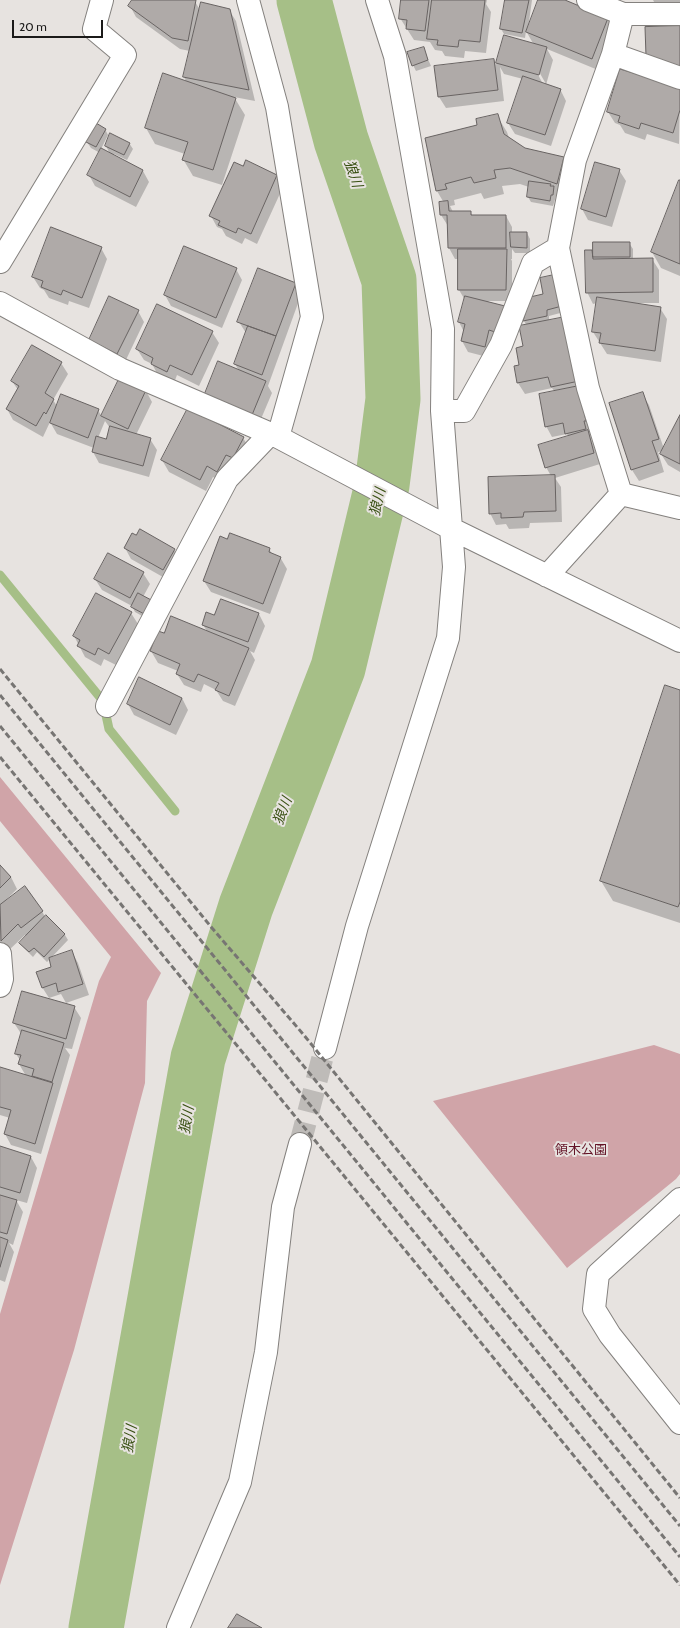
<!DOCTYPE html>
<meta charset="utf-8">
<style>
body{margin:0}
#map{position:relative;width:680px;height:1628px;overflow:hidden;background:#e7e3e0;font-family:Cabin,sans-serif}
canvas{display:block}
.scale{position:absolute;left:12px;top:20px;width:91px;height:18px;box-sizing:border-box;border:2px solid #1b1a19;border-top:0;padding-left:5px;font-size:12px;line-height:14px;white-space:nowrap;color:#1b1a19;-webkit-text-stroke:3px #e7e3e0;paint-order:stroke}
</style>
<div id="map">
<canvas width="680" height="1628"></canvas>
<div class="scale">20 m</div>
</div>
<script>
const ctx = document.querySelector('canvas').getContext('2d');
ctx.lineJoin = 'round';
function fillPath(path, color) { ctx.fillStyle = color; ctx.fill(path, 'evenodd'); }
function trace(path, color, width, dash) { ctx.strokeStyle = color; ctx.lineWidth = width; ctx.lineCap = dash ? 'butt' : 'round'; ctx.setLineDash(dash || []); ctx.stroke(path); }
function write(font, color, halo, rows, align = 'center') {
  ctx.font = font + ' Cabin,"Noto Sans JP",sans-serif'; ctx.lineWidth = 4; ctx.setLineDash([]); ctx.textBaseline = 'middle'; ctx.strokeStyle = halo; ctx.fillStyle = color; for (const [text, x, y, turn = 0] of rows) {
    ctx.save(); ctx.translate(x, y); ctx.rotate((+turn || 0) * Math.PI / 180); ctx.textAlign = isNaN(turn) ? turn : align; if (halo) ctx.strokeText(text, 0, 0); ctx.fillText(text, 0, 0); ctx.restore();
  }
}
fillPath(new Path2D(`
 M0,777L161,973L147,1001L145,1083L74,1350L0,1585V1314L99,981L111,957L0,821Z
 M654,1045L680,1054V1174L676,1179L567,1268L433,1101Z`), '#d0a4a8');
fillPath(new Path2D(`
 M133,0H194L200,10H229L236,21L255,101L234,97L245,115L222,185L193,176L183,159L185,154L155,144L146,128L187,83L184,77L190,51L180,49L136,17L130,6Z
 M402,0H487L486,4L491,12L486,53L465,51L464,58L445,56L442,51L435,50L430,42L414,40L400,18Z
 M506,0H532L528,29L539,0H562L607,18L614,30L598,70L547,49L553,60L546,85L560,89L566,101L551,146L515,134L508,123L523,79L504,74L500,67L504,101L446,108L439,97L435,67L494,60L496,65L504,36L534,45L526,31L525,38L504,34L501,29ZM538,70L546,84H543L536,71Z
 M653,0H680V19L658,9Z
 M423,48L431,66L416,71L413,65Z
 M680,88L679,144L647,134L645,140L625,133L620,125L615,123L608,112Z
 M497,116L507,132L509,138L525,149L564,157L573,174L566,199L556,196L553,206L531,202L528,197L529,187L520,184L502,186L504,194L484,199L481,193L454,200L455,205L450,206L453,212H470L473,216H506L512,227V233H527L530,239V253H515L512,249V259H511L512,261V301H487L504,307L491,358L468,352L462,341L464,332L459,322L465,300L459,290V259H455L449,248L448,226L441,215L440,203H444L437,191L479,126Z
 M105,129L108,135L101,149L110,154L106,146L129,143L133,149L127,160L114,154L113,156L143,171L149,182L136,207L95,186L89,175L100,153L91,148L87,142Z
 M244,167L277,175L283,187L257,244L245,238L242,244L226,236L222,229L217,227L211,216Z
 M619,170L626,181L612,227L588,220L582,209Z
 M680,181V276L661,268L652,252Z
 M629,243L633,249V259H652L659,270V303H637V304L660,308L667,319L661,362L607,354L593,332L597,303L593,304L587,292L592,251L594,255Z
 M101,248L107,259L89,308L69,301L68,305L49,298L44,290L40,288L33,277Z
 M236,269L242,280L222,328L171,306L165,295Z
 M541,279L564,312L549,316V321L564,318L592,432L590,433L591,438L600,464L555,478L561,487L562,522L530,523L529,528L509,529L506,524L496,525L490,513L551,476L546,467L569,437L567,434L552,437L546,426L555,392L552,388L525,394L518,383L515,366L520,365L527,326L524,321L531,298L545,295Z
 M295,284L301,295L268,386L272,393L258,426L212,407L239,371L235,364L246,333L239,322Z
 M138,311L144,322L124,364L90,340Z
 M212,332L219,343L199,386L177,375L174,383L158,375L152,364L144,360L137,349Z
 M61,363L68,374L53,400L57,406L98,410L102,417L121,379L146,391L152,402L136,435L150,439L157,450L149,477L99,463L93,452L94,448L57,434L50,422L43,437L13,420L7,409L18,390L12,381ZM105,421L110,428L107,441L98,438Z
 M642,394L649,405L664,449L680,417V472L668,465L661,454L663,451L658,452L664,472L639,481L632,470L611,404Z
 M243,438L250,449L224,483L213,477L206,491L169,472L162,460Z
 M125,548L174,550L181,561L170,581L131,559Z
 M269,549L273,555L280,557L287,569L270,614L211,592L204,581Z
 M143,573L150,584L143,597L151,621L135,612L132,606L102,590L95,579Z
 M221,600L259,614L265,626L254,653L250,651L255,660L235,706L223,701L216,690L204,684L201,692L184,685L177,674L178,671L158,663L151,651L165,635L207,631L203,625L215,617Z
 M131,613L138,624L116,665L104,659L101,666L85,657L74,636Z
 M680,691V923L613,901L601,881Z
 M182,698L188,710L176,735L134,715L128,704Z
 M0,867L11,877L17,889L5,901L42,911L45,917L65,935L68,940L50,959L72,952L78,963L89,995L66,1003L61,994L49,998L42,987L53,968L50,959L47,962L37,952L33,957L24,948L21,943L27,936L25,935L8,951L0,944Z
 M74,1007L81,1018L72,1049L65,1048L70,1055L41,1154L11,1145L5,1134L10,1118L0,1115V1068L26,1076L19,1064L20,1060L16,1054L22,1035L14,1023Z
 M0,1147L31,1157L37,1168L27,1203L16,1200L23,1212L13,1245L9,1243L14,1252L5,1282L0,1280Z`), '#0003');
trace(new Path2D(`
 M0,575L103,701L109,729L175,811`), '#a6bf87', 9);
trace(new Path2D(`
 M96,1628L198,1058L246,906L338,668L382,485L393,399L389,280L341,140L304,0`), '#a6bf87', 55);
const building = new Path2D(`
 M132,0H196L188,41L172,38L128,6Z
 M401,0H429L425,31L406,29L407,20L399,19Z
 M432,0H485L480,42L459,40L458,47L437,45L438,40L427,39Z
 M505,0H529L522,33L500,29Z
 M538,0H565L608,18L592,59L526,32Z
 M201,2L230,9L249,90L183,77Z
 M680,26V68L646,56L645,27Z
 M504,35L547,47L539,75L496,63Z
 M424,47L428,60L412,66L407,52Z
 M494,59L498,90L438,97L434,66Z
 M620,69L680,87V110L673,133L641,123L639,129L618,122L620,116L607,112Z
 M163,73L236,98L213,170L182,160L188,142L145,128Z
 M523,76L561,89L545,135L507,123Z
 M498,114L504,134L525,148L564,157L557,184L510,168L494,170L496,178L474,183L471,177L445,184L447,189L436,191L425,138L477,125L476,119Z
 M96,123L106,129L96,147L86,142Z
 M110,133L130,143L124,155L105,146Z
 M101,148L143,170L130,197L87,175Z
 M246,160L277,175L251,234L238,228L236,233L218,225L220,221L209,216L234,162L243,166Z
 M595,162L620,169L606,217L581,209Z
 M679,180H680V264L651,252Z
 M529,181L551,184L550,186H554L553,195H551L550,201L527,197Z
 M448,201L449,211H471V215H506V248H448L447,215H440L439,202Z
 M51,227L102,247L82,298L63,290L61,295L41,287L43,281L32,277Z
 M510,232H527V248L511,247Z
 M593,242H630V257H593Z
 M184,246L237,268L216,318L164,295Z
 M458,249H507L506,290H458Z
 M585,250H592L593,259L653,258V292L586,293Z
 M258,268L296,283L276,336L237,322Z
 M554,275L562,306L547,310V316L523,321L530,297L543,294L540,278Z
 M109,296L139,310L117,354L89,340Z
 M465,296L505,306L498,333L489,330L485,347L461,341L465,324L458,322Z
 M597,297L661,307L655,351L599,343L601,333L592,332Z
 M157,304L213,331L192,375L170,365L167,372L151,364L153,358L136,349Z
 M565,317L579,381L551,387L548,377L517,383L514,366L519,365L516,348L523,346L519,326Z
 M248,326L276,336L262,375L234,364Z
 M32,345L62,362L45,393L54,399L46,414L44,412L36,426L6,409L19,386L11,381Z
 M218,361L266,381L252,415L204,396Z
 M120,377L146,390L128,429L101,416Z
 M579,386L586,421H584L586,429L565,434L563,423L545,427L539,394Z
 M643,392L659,439L652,441L659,461L631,470L609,403Z
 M61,394L99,409L88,438L50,423Z
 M188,408L244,437L233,458L226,455L217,472L207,466L200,480L161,460Z
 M680,415V464L660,454Z
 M110,426L151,438L143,466L92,452L96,436L106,439Z
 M588,430L594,453L545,468L538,445Z
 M555,475L556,511L524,512L523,517L501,518V513L489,514L488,477Z
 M140,529L175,549L163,570L124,548L132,533L136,535Z
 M230,533L270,548L269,552L281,557L263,604L203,581L220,536L227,539Z
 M108,553L144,572L130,598L94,579Z
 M96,593L132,612L109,654L98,648L95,655L77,646L80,640L73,636Z
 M138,593L155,602L148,616L131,607Z
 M221,599L259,613L248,642L202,625L206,612L214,615Z
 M171,616L249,648L229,696L215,690L219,683L198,674L194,682L176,674L180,664L150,651L158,631L164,633Z
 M139,677L182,698L170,725L127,704Z
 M665,685L680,690V902L678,907L600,881Z
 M0,865L11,877L0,888Z
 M25,886L43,911L21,928L18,924L1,941L0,905Z
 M46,915L65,934L44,957L34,948L29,952L19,943Z
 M72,950L83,984L58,992L56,983L42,988L36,972L51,967L49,958Z
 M22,991L75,1006L66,1039L13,1023Z
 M22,1030L64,1043L52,1082L32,1076L34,1069L18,1064L21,1055L15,1054Z
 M0,1067L53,1083L35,1144L4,1134L11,1110L0,1107Z
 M0,1146L31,1156L20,1193L0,1187Z
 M0,1195L17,1200L7,1234L0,1232Z
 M0,1237L8,1240L0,1267Z
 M237,1614L262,1628H228Z`);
fillPath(building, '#afaaa8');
trace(building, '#686362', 1);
trace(new Path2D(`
 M300,1144L325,1048`), '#bebbb8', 22, [22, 11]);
const minor = new Path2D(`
 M248,0L277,107L312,317L278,437
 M588,0L623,14H680
 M613,54L680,78
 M0,262L125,55L94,29L102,0
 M0,303L120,369L278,437L452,529L680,641
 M442,411H464L501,345L533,263L558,248
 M621,494L588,388L558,248L575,160L613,54L623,14
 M621,494L680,508
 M547,576L621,494
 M107,706L227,479L270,434
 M0,954L2,979L0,986
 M325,1048L357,926L448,638L454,567L442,411L443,329L395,56L377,0
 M680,1199L598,1274L594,1309L610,1335L680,1423
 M178,1628L240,1482L266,1352L283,1207L300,1144`);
trace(minor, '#84817e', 24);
trace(minor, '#fff', 22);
trace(new Path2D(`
 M0,669L212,928L303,1034L680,1498
 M0,695L680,1526
 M0,726L680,1557
 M0,757L680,1585`), '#777573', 3, [6, 3]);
write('13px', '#631326', '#e7e3e0', [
 ["領木公園",581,1150]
]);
write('italic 14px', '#395013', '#e7e3e0', [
 ["狼川",353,174,71],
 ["狼川",378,502,-77],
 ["狼川",283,811,-69],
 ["狼川",187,1120,-80],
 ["狼川",130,1439,-80]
]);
</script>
